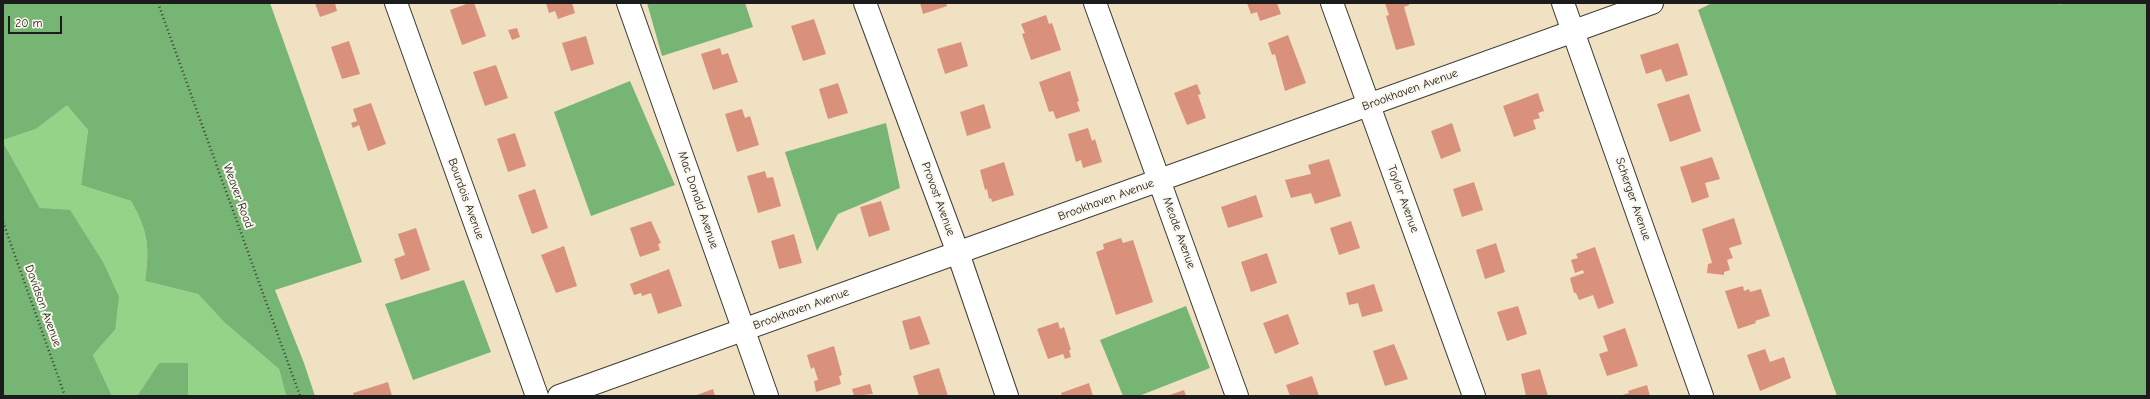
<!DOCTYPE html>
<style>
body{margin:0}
#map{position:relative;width:2150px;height:399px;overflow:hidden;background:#efe1c2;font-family:"Comic Neue",sans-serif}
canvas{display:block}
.frame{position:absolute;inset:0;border:4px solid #1c1c1c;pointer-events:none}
.scale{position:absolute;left:8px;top:16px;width:54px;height:18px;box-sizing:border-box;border:2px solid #1c1c1c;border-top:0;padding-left:5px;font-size:12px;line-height:14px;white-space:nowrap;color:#1c1c1c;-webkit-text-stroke:3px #fbf7ec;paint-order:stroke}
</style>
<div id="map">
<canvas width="2150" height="399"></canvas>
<div class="frame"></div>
<div class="scale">20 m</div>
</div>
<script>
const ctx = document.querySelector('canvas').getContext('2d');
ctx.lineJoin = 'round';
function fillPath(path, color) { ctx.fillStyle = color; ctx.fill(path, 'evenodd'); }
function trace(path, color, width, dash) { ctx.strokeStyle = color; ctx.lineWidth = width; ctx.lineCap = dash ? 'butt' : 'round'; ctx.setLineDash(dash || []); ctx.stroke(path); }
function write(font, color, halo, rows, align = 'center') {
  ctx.font = font + ' "Comic Neue",sans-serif'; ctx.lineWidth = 4; ctx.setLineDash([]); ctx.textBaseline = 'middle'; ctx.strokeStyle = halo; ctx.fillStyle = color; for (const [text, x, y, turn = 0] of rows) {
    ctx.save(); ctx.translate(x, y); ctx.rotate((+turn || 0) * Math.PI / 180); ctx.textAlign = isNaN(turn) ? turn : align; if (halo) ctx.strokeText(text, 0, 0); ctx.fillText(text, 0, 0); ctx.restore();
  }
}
fillPath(new Path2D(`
 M67,104L88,130L81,185L131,201C148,231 150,247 145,281L198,294L225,323L279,369L286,396H188L187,363H159L137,396H112L93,355L115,330L40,208L3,142V140L36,129Z`), '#94d388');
fillPath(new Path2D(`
 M3,3H270L362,262L275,290L304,363L315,396H286L279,369L225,323L198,294L145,281C150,247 148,231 131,201L81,185L88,130L67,105L36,129L3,140Z
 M647,3H745L753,27L662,56Z
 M1712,3H2059L2060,5L2062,3H2147V396H1837L1698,10Z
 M630,81L675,185L591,216L554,112Z
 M886,123L900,188L838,214L817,251L785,152Z
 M3,142L40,208L70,210L103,262L119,297L115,330L93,355L112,396H3Z
 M464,280L491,352L413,380L385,304Z
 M1186,306L1210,368L1139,396H1123L1100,340Z
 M159,363H188V396H137Z`), '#77b574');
fillPath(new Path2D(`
 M315,3H335L337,11L320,17Z
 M469,3H474L486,36L462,45L450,10Z
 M546,3H572L575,13L558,19L555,11L549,13Z
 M920,3H946L947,6L923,14Z
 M1247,3H1277L1281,14L1260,21L1257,12L1251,14Z
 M1385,3H1409V5L1404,7L1415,45L1396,50L1386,16L1389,15Z
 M1046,15L1049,24L1052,23L1061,50L1031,60L1022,34L1025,33L1021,24Z
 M814,19L826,54L803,61L791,26Z
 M517,28L520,37L512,40L508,30Z
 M1288,35L1306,83L1285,91L1275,54L1272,55L1268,43Z
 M586,36L594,64L571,71L562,43Z
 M349,41L360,74L342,79L331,47Z
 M961,42L968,66L945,74L937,49Z
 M1678,43L1688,75L1666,82L1661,69L1646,74L1640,55Z
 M720,48L722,55L728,53L738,82L713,90L701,54Z
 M496,65L508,98L485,106L473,72Z
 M1070,71L1079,101L1077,102L1080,111L1056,119L1053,111L1049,112L1039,82Z
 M838,83L848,113L828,119L819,89Z
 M1197,84L1201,94L1198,95L1206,118L1187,125L1174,93Z
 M1538,93L1544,111L1538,113L1540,118L1533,120L1536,129L1514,137L1503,106Z
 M1689,94L1701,131L1670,142L1657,104Z
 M371,103L386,144L368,151L359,125L353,128L351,123L357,121L353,109Z
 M984,104L991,128L967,136L960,112Z
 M742,109L745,118L750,116L759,145L737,152L725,114Z
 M1452,123L1461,151L1441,159L1431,131Z
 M1088,128L1092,141L1095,139L1102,162L1083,168L1081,160L1076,162L1068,134Z
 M515,133L526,166L508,172L497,139Z
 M1712,157L1720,179L1705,183L1709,197L1692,203L1680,167Z
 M1329,159L1341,196L1315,204L1311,193L1291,198L1285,180L1311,174L1308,165Z
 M1004,162L1014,195L992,202L991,198L989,199L987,189L985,190L980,170Z
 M765,171L767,178L773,177L781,206L758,213L747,176Z
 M1474,182L1483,210L1462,217L1453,189Z
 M535,189L548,228L532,234L518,195Z
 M1256,195L1263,217L1228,228L1221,207Z
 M881,201L890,230L869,237L860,207Z
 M1734,218L1742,244L1729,248L1733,258L1727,260L1730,270L1724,272V275L1707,273L1708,264L1712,263L1702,229Z
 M651,221L661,243L658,244L660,250L640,257L630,228Z
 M1351,221L1360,248L1339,255L1330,228Z
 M416,228L430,270L401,280L394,259L405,255L398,234Z
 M794,234L802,263L779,269L771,241Z
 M1121,238L1123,243L1133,240L1153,302L1116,315L1096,252L1104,249L1103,244Z
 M1496,243L1505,272L1485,279L1476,250Z
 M564,246L577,286L556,293L541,255Z
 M1595,247L1614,303L1598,309L1593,295L1579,300L1576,293H1574L1570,278L1584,273L1583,270L1575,273L1571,260L1578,258L1576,254Z
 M1267,253L1277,283L1251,292L1241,262Z
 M669,269L682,306L658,314L651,293L642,296L641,293L634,295L630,284Z
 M1374,284L1383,311L1362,317L1358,303L1349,305L1346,293Z
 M1743,286L1744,291L1749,289L1750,292L1761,289L1770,316L1755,321L1756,323L1738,329L1725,291Z
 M1518,306L1527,334L1507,341L1497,312Z
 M1288,314L1299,344L1275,354L1263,323Z
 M920,316L930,344L910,350L902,321Z
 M1058,322L1060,329L1064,327L1071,350H1069L1071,357L1065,359L1063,354L1048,359L1037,329Z
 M1625,328L1638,366L1607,376L1599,354L1608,351L1603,336Z
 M1394,344L1408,379L1385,386L1373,351Z
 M834,346L842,375L839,376L841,384L816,392L814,381L818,380L814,367L811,369L807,355Z
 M1765,349L1770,362L1784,357L1791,378L1760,391L1747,355Z
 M939,368L948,396H919L913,376Z
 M1540,369L1548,396H1526L1521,374Z
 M1312,376L1319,396H1290L1286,385Z
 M388,382L392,396H354L353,393Z
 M1089,383L1093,396H1062L1061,393Z
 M870,384L873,394L854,396L852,389Z
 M1647,385L1650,396H1619L1629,393L1628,391Z
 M713,389L715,396H694Z
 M1184,390L1186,396H1167Z`), '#d9917c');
const minor = new Path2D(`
 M396,3L537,396
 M628,3L767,396
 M865,3L958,253L1007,396
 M1095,3L1237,396
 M1332,3L1474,396
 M1563,3L1702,396
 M559,396L1652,3`);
trace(minor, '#3c3a35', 24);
trace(new Path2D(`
 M158,3L300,396
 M3,222L65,396`), '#3c3a35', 2.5, [1, 3]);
trace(minor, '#fff', 22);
write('12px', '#1c1c1c', '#fbf7ec', [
 ["Brookhaven Avenue",1410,90,-20],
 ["Weaver Road",238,196,70],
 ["Bourdois Avenue",466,199,70],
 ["Provost Avenue",938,199,70],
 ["Taylor Avenue",1403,199,70],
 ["Scherger Avenue",1633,199,71],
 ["Mac Donald Avenue",698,200,71],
 ["Brookhaven Avenue",1106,200,-20],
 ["Meade Avenue",1179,233,70],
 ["Davidson Avenue",43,306,70],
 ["Brookhaven Avenue",801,309,-20]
]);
</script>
